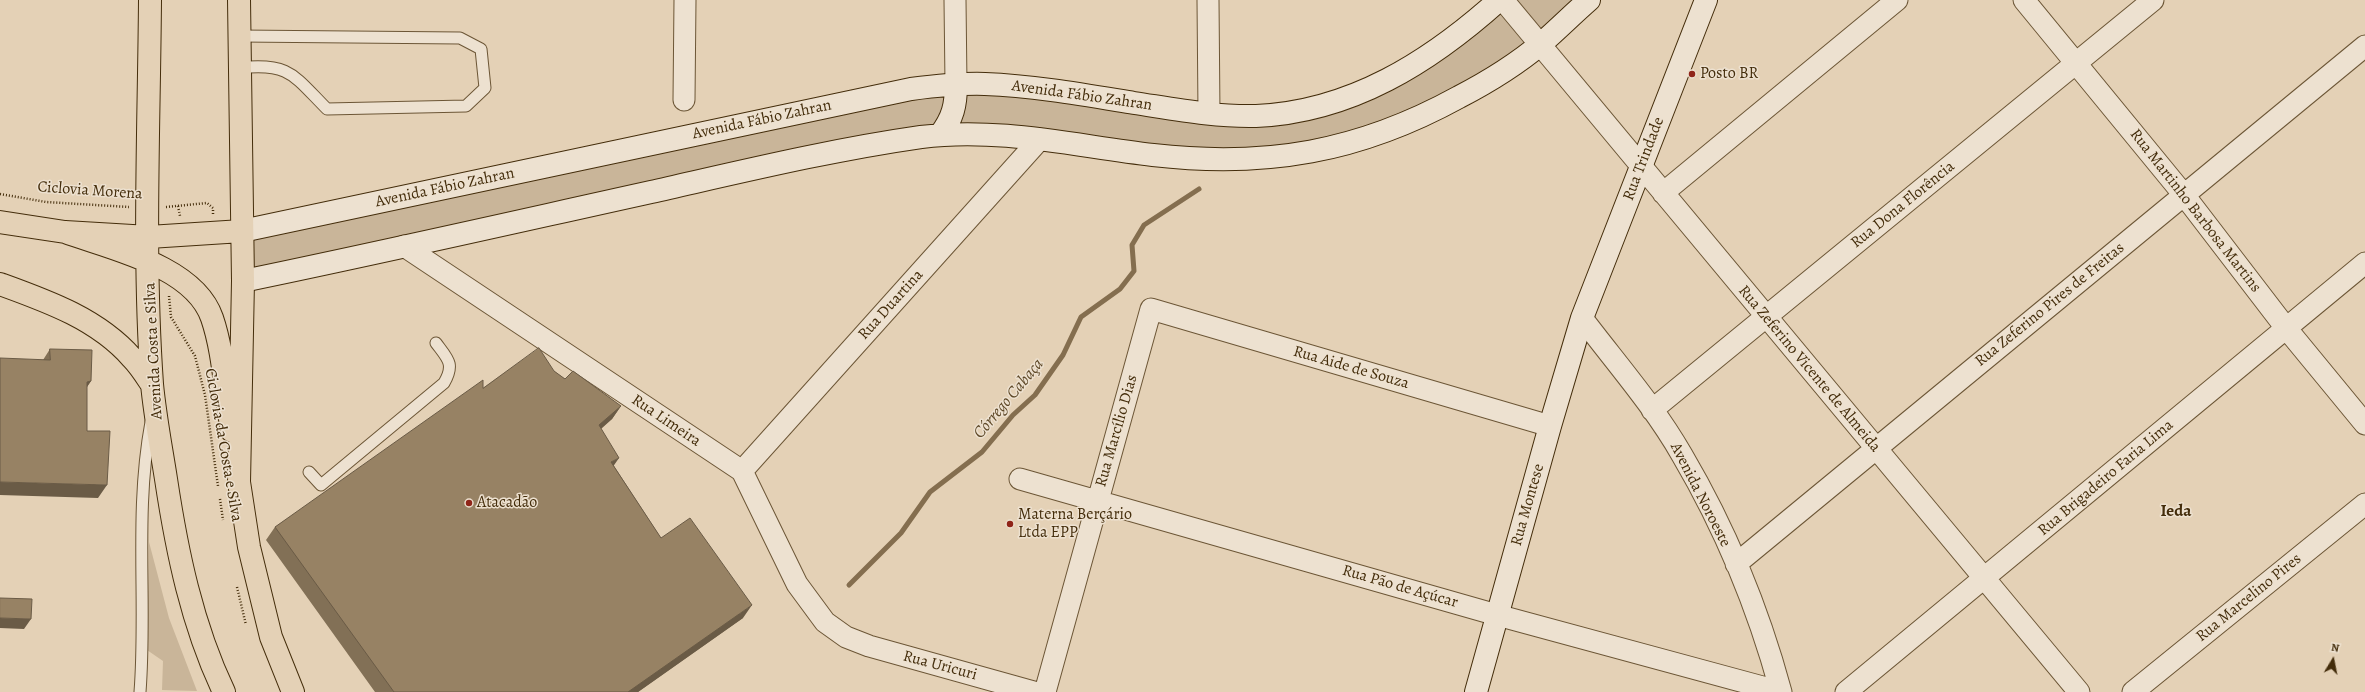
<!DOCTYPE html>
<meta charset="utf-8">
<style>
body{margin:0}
#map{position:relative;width:2365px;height:692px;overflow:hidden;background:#e4d1b6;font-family:Alegreya,serif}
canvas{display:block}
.north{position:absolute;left:2313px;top:640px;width:40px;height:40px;-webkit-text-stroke:3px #ede1d0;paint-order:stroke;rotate:10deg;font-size:11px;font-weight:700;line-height:16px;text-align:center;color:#442d0b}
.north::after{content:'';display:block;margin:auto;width:14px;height:18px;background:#442d0b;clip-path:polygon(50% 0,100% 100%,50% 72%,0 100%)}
</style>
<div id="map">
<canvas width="2365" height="692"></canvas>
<div class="north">N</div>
</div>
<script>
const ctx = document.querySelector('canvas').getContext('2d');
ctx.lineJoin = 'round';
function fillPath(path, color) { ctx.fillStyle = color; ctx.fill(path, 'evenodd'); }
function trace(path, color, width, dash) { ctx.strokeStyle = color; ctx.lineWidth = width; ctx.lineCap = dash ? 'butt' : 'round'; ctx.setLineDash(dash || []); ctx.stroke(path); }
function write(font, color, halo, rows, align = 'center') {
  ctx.font = font + ' Alegreya,serif'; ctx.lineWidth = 3; ctx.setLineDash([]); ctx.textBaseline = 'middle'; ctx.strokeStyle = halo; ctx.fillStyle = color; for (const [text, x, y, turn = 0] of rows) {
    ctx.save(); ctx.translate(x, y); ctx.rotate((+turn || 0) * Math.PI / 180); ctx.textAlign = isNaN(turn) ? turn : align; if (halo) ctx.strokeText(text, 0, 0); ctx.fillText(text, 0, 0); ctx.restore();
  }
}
fillPath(new Path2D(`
 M1509,0H1575L1539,35Z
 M1500,9L1529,40L1480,78L1350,139L1232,154L1009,128L248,274V239L908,97L982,90L1189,119L1355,106L1420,75Z
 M149,542L169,618L197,691L162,690L163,661L147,650Z`), '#c9b599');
trace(new Path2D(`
 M849,585L901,533L930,492L982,452L1013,415L1035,395L1063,355L1081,317L1120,289L1134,271L1132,245L1144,225L1199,189`), '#846e4f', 5);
const lane = new Path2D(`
 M239,68C290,62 294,76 327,109L466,106L485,88L481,49L460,38L240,36
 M309,472L321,485L444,383C455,364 448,359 436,343
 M140,692C147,602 134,513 151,422`);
const street = new Path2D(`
 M955,0L956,84
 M1208,0L1209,113
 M1503,0L2079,692
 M2024,0L2184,195L2286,328L2365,424
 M684,100L685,0
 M1663,193L1897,0
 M404,246L742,471L797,584L825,622L846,637L869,646L1034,692
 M1582,318C1616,363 1654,406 1682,455C1725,528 1759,611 1781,692
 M1652,410L2153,0
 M742,471L1040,139
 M1020,479L1497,615L1781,692
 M1736,564L2365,46
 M1045,692L1151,309L1550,426
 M1846,692L2365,263
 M2133,692L2365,504`);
const secondary = new Path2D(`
 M940,135C953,118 956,105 956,84
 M242,231L911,89C935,86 960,83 985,84C1035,86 1085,95 1134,103C1174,109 1215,117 1256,116C1351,112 1430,62 1499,0
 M243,281C379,253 515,222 651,192C740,172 830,150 921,137C999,127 1075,146 1153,155C1266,168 1359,152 1459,97C1488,82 1517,64 1542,43C1558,29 1573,14 1589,0
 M1476,692L1550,426L1582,318L1706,0`);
const primary = new Path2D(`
 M150,0C149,128 143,257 152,384C155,416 161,447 166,479C177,552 192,625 224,692
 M239,0L243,281L239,482L249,547L271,637L293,692
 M0,222L65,232L149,237L242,231
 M65,232C112,249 194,266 212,318C224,353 225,394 232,431
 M0,284C47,301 98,319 132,358C140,366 146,376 152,385`);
trace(lane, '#6c5636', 13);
trace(street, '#6c5636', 23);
trace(secondary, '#442d0b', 24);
trace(primary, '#442d0b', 24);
trace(new Path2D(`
 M0,194L46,202L129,207
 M178,206L180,216
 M166,207L207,203L213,208V214
 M169,296L171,317L195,356L205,395L218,486
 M220,499L223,520
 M237,587L246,625`), '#442d0b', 2.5, [1, 2]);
trace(lane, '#ede1d0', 11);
trace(street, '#ede1d0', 21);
trace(secondary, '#ede1d0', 22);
trace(primary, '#e4d1b6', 22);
fillPath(new Path2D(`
 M50,349L91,381L87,387V431L98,498L43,360Z
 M554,371L565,379L621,406L612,419L601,429L614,466L661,538L743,618L638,692H375L266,540L275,527L483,388Z`), '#827056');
fillPath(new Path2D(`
 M91,381L82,394L87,382Z
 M621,406L612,419L590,438L599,425Z
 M619,458L610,471L611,462Z
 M0,482L107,485L98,498L0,495Z
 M752,605L743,618L638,692H628Z
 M0,618L31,619L24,629L0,628Z`), '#6a5b46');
const building = new Path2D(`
 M539,348L554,371L565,379L573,371L621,406L599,425L619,458L611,462L661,538L690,518L752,605L628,692H394L275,527L483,380V388Z
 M50,349L92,350L91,381L87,382V431H110L107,485L0,482V358L50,360Z
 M0,598L32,599L31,619L0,618Z`);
fillPath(building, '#978264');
trace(building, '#6a5b46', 1);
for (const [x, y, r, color] of [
 [1692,74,4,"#8f2418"],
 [469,503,4,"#8f2418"],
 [1010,524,4,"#8f2418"]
]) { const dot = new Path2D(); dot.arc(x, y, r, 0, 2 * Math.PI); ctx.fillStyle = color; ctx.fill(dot); trace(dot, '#ede1d0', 1.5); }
write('16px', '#442d0b', '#ede1d0', [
 ["Posto BR",1700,74],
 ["Atacadão",477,503],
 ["Materna Berçário",1018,515],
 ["Ltda EPP",1018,533]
], 'left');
write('16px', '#442d0b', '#ede1d0', [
 ["Avenida Fábio Zahran",1082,96,8],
 ["Avenida Fábio Zahran",762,120,-12],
 ["Rua Trindade",1644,159,-69],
 ["Avenida Fábio Zahran",445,188,-12],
 ["Ciclovia Morena",90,191,4],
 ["Rua Dona Florência",1903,205,-39],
 ["Rua Martinho Barbosa Martins",2195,211,52],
 ["Rua Duartina",891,305,-48],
 ["Rua Zeferino Pires de Freitas",2050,305,-39],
 ["Avenida Costa e Silva",154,351,-93],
 ["Rua Aide de Souza",1351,368,16],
 ["Rua Zeferino Vicente de Almeida",1809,369,50],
 ["Rua Limeira",666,421,34],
 ["Rua Marcílio Dias",1117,431,-74],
 ["Ciclovia da Costa e Silva",223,445,80],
 ["Rua Brigadeiro Faria Lima",2106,478,-40],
 ["Avenida Noroeste",1700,495,63],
 ["Rua Montese",1528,505,-74],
 ["Rua Pão de Açúcar",1400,587,16],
 ["Rua Marcelino Pires",2249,598,-39],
 ["Rua Uricuri",940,666,15]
]);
write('italic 17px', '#5e4827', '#ede1d0', [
 ["Córrego Cabaça",1009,399,-50]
]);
write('bold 17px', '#442d0b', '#ede1d0', [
 ["Ieda",2176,512]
]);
</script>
